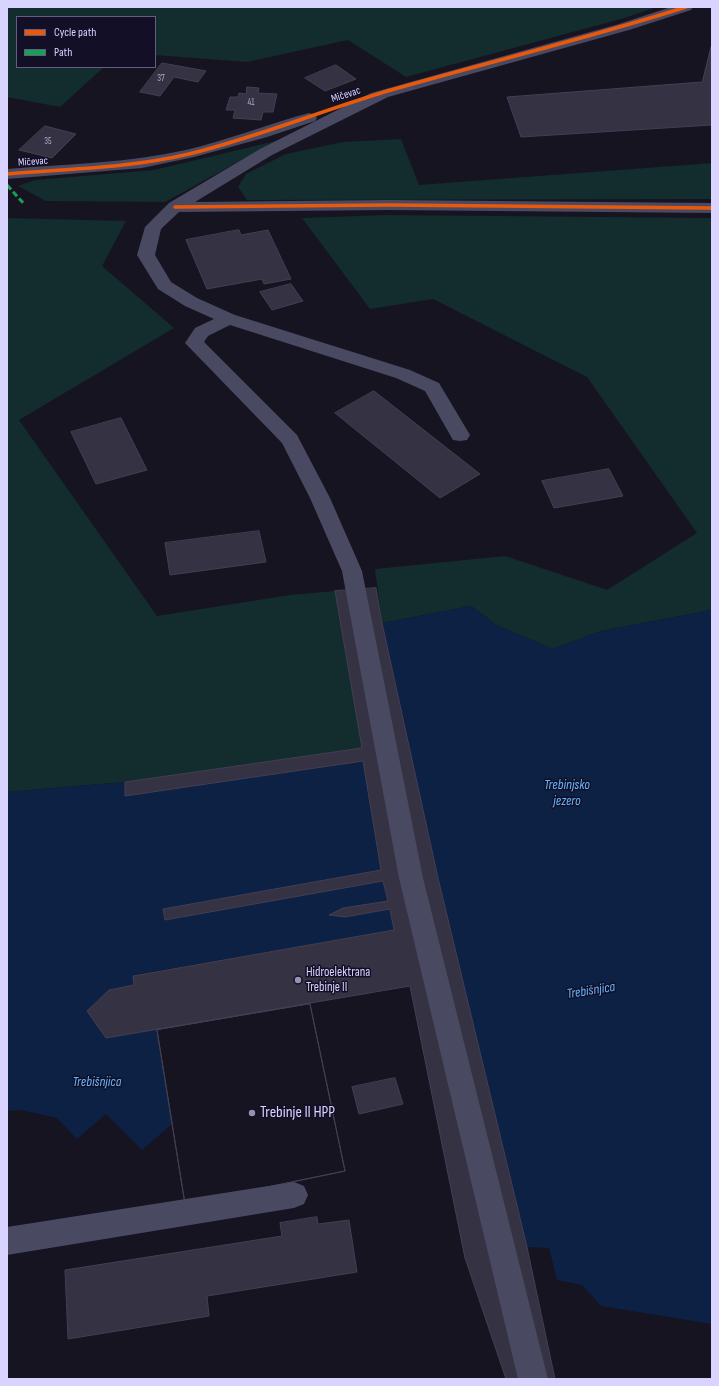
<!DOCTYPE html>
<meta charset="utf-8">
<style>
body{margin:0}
#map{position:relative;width:719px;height:1386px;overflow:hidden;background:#161421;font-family:"Sofia Sans Condensed",sans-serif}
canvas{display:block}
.frame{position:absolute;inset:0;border:8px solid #d9d4ff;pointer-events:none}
.legend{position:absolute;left:16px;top:16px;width:140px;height:52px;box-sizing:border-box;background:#130f26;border:1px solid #625e7d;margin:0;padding:5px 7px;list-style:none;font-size:12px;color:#d9d4ff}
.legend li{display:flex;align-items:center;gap:8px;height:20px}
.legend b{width:20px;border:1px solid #625e7d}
</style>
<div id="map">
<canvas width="719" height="1386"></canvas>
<div class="frame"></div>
<ul class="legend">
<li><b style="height:5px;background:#e8590c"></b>Cycle path</li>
<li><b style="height:5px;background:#1a9f57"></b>Path</li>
</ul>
</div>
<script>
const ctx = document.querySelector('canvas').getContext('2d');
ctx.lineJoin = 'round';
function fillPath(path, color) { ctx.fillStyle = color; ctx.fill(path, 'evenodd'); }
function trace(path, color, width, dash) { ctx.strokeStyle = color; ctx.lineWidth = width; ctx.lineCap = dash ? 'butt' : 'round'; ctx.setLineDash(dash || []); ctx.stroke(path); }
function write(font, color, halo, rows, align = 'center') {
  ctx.font = font + ' "Sofia Sans Condensed",sans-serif'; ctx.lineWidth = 3; ctx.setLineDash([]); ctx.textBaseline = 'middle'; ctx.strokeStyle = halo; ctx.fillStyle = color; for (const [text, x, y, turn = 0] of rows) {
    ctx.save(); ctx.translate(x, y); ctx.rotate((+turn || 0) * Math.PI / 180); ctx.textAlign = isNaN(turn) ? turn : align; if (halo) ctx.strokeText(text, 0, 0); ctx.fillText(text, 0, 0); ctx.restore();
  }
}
fillPath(new Path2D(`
 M7,7H657L621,19L406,77L348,40L247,62L155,55V17H17V67H104L60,107L7,97Z
 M401,139L419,185L712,163V199L247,200L238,187L246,174L286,154L343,142Z
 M276,141L165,202L46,201L18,186L35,180L154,170Z
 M387,215L712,218V610L601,631L553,649L498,626L471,606L382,623L375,569L505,556L607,590L697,533L587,377L433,299L370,309L302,218Z
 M7,218L126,221L102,266L174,328L19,420L157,616L290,595L335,591L362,748L125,782L7,792Z`), '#132c2d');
fillPath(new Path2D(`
 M471,606L498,626L553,649L601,631L712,610V1324L601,1306L582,1285L557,1280L549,1248L527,1247L438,878L382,623Z
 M363,761L381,870L164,909L165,920L383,881L388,901L343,908L330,915L345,917L390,909L394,930L133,975L134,985L109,990L87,1011L106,1038L157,1029L172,1124L142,1150L106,1114L77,1139L57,1118L21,1110L7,1111V792L125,782V796Z`), '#0d2144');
const building = new Path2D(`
 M711,47L712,125L521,137L507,97L702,82Z
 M162,63L206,71L198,82L174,77L160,96L140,92Z
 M336,65L356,79L325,91L305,78Z
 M247,87L259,88L258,93L277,94L273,112H263L261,120L233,118L235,110H226L230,97H238L239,93L246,94Z
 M45,126L76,134L52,158L19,150Z
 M239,230L241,235L268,230L291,279L264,284L262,279L207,289L186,240Z
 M291,284L303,301L272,310L260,292Z
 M374,391L480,474L440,498L335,413Z
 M121,418L147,470L96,484L71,432Z
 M609,469L623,496L554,508L542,481Z
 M259,531L266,562L170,575L165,543Z
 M376,588L382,623L438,878L527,1247L555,1379H506L465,1258L410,986L106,1038L87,1011L109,990L134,985L133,976L394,930L390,909L345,917L329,915L343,908L388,901L383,881L165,920L163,909L381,870L363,761L125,796V782L362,748L335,591Z
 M310,1004L345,1171L185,1204L157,1030Z
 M310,1004L345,1171L185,1204L157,1030Z
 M395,1078L403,1104L359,1114L352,1087Z
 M317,1217L318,1224L349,1220L357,1272L207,1296L209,1316L68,1339L65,1270L282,1236L280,1223Z`);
fillPath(building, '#343243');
trace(building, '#433f54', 1);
fillPath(new Path2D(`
 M671,7H693L691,10L629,30L388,97L272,155L195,202L389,200L712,203V213L389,210L179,212L161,229L155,255L171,282L197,298L235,315L410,370L439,383L470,435L467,440L460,441L453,440L425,391L396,378L230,325L208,336L204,342L297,435L330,498L362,571L423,878L548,1379H518L399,878L342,571L310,498L282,443L185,343L195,328L214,319L185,306L158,289L137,255L145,227L169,203L260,149L371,93L619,24Z
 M309,113L315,115L317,118L315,121L267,137L194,157L142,168L7,179V169C67,164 128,163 186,150C228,140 268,124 309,113Z
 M294,1182L304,1186L308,1195L304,1204L294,1208L7,1255V1227Z`), '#4a4962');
trace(new Path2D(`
 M7,185L25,205`), '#1a9f57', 3, [6, 3]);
trace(new Path2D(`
 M7,174C67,169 130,168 189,154C258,137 323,110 391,90C489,62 589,38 686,7
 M175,207L389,205L712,208`), '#e8590c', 3.5);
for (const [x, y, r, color] of [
 [298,980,4,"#9591b1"],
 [252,1113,4,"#9591b1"]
]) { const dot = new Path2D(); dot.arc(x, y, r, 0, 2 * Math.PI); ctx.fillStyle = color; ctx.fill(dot); trace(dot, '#130f26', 1.5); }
write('9px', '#b0acd0', null, [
 ["37",161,79],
 ["41",251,103],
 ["35",48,142]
]);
write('11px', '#d9d4ff', '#130f26', [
 ["Mičevac",346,95,-18],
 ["Mičevac",33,162,-4]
]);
write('13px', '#d9d4ff', '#130f26', [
 ["Hidroelektrana",306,973],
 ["Trebinje II",306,988]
], 'left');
write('italic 14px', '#62b6ff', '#130f26', [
 ["Trebinjsko",567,785],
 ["jezero",567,801],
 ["Trebišnjica",591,991,-9],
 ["Trebišnjica",97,1082]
]);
write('16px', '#d9d4ff', '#130f26', [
 ["Trebinje II HPP",260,1113]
], 'left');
</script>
